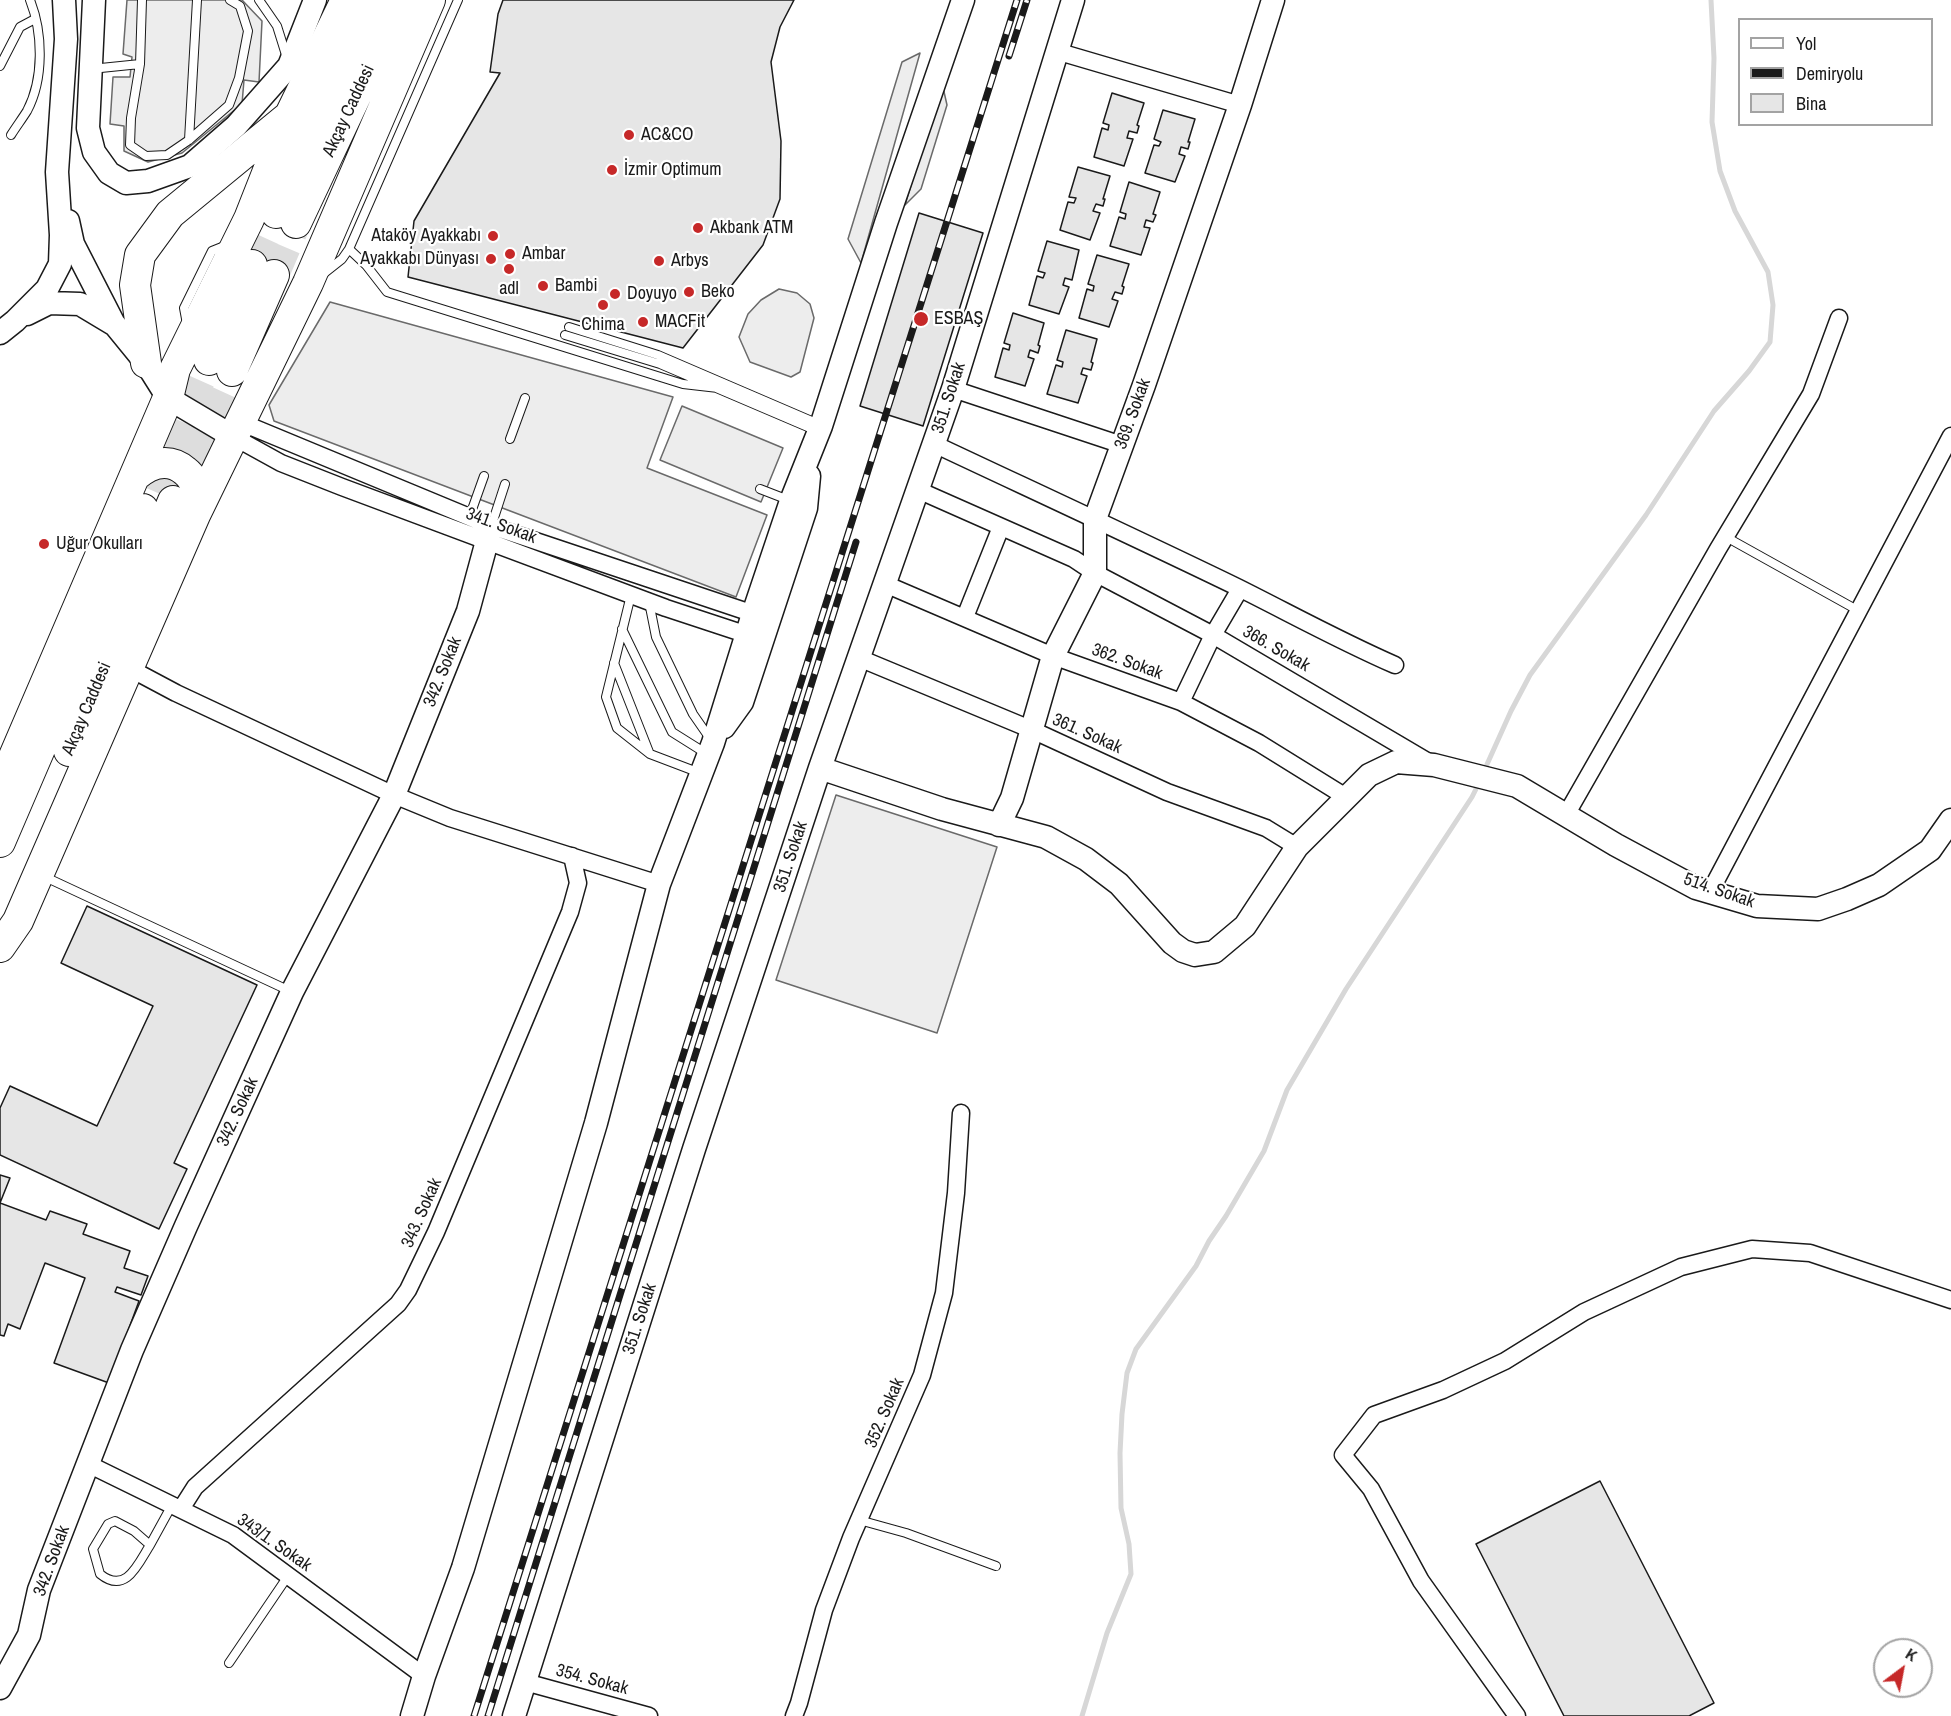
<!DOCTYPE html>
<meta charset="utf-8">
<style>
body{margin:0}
#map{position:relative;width:1951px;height:1716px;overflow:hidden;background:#fff;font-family:"Archivo Narrow",sans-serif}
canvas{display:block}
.legend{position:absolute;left:1738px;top:18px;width:195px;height:108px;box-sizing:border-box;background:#fff;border:2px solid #a3a3a3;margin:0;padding:8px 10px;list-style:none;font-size:18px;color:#1a1a1a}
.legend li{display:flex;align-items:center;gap:12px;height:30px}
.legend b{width:30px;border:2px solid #a3a3a3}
.north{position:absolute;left:1873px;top:1638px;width:60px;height:60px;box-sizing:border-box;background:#fff;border:2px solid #a3a3a3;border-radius:50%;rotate:32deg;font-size:16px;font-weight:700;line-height:24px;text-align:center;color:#1a1a1a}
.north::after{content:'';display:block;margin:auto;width:21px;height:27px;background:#c62828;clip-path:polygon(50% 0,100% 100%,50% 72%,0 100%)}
</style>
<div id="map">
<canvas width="1951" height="1716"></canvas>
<ul class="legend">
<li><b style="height:8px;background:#fff"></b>Yol</li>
<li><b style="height:8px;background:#1a1a1a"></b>Demiryolu</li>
<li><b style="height:16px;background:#e6e6e6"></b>Bina</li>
</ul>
<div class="north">K</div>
</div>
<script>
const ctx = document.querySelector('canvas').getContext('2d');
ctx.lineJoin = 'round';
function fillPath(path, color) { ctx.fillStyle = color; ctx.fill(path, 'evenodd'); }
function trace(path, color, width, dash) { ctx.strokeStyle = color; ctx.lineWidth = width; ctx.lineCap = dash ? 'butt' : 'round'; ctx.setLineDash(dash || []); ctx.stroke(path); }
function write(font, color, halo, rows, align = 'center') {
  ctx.font = font + ' "Archivo Narrow",sans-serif'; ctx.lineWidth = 4.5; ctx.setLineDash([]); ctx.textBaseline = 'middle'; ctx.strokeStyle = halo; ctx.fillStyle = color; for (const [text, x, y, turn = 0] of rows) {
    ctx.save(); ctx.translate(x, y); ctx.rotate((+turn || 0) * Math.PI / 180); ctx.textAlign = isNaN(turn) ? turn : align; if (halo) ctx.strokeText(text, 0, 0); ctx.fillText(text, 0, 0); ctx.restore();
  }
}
const built = new Path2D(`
 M127,0H242L262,21L259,82L244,80L242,104L182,153L148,162L124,151V126L110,124L113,77H130L132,57L123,54Z
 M920,53L861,263L848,239L902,62Z
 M942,83L947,105L921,189L905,205Z
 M779,289L797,293L810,304L814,318L800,372L791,377L750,362L739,337L748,314L761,300Z
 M330,302L673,397L647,468L767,515L736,597L274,421L269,405Z
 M682,406L783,448L761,502L660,460Z
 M836,795L997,847L937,1033L776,980Z`);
fillPath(built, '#ededed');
trace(built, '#6a6a6a', 1.5);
trace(new Path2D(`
 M1484,771L1511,711L1530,675L1646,515L1714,411L1749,371L1770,342L1773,305L1768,272L1735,211L1720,171L1712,122L1714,58L1711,0
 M1082,1716L1107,1633L1131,1574L1129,1544L1121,1508L1120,1453L1122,1414L1127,1373L1136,1349L1196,1266L1209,1241L1226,1216L1264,1151L1287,1090L1346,989L1472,797L1479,783`), '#d7d7d7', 5);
const building = new Path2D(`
 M503,0H794L780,27L771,62L781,141L780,199L763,245L683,348L408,277L414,221L500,73L490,72L498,14Z
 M1112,93L1144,103L1137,125L1139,126L1137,133L1129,131L1127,138L1133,139L1124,166L1094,157L1102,128L1108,130L1109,125L1103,123Z
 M1163,110L1195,119L1188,142H1190L1188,149L1181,147L1179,154L1185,156L1175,182L1145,173L1154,145L1159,146L1161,142L1154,139Z
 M1078,167L1110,176L1103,199H1105L1103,206L1096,204L1093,211L1100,213L1090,240L1060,230L1068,202L1074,203L1076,198L1069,197Z
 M1129,182L1160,192L1153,214L1156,215L1153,222L1146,220L1144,227L1150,228L1141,255L1110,246L1119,217L1125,219L1126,214L1120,212Z
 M919,213L983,233L923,426L860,406Z
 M1047,241L1079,250L1072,280L1065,278L1063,285L1069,287L1059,314L1029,305L1037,276L1043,278L1045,273L1038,271Z
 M1097,255L1129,264L1122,286L1124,287L1122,294L1115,292L1112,299L1118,301L1109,327L1079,318L1087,289L1093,291L1094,286L1088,284Z
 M1013,313L1044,323L1038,345L1040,346L1038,353L1030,350L1028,357L1034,359L1025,386L995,377L1003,348L1009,350L1010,345L1004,343Z
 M1066,330L1097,339L1091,362L1093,363L1091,370L1083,368L1081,374L1087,376L1078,403L1047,394L1056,365L1062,367L1063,362L1057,360Z
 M87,906L257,985L174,1163L187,1169L159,1229L0,1155V1108L10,1086L97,1126L153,1006L61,963Z
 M0,1175L10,1178L0,1203L46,1220L50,1211L87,1224L83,1234L130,1251L124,1268L148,1276L141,1295L117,1287L115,1292L139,1301L109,1383L54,1363L85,1278L45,1263L20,1329L8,1324L4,1336L0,1335Z
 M1600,1481L1714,1703L1689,1716H1564L1476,1544Z`);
fillPath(building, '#e6e6e6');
trace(building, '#1a1a1a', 1.5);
trace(new Path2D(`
 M252,265L276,213
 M274,275L296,223
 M151,490L209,360
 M173,501L232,371`), '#ddd', 30, [30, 15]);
const lane = new Path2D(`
 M142,0L140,64L131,118L130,145L146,156L167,155L189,140L229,105L239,78L248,31L240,6L230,0
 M259,0L277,26L287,58
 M0,66L20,27L35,19
 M91,69L140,64
 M11,135C16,127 22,119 27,111C44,79 43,33 30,0
 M189,140L197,0
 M349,249L366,265L387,292L683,384L718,388L720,382
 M323,274L342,259L349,249L458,0
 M187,324L184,308L212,251L227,245
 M569,327L658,355L821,425
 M565,335L660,364L817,431
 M510,439L525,398
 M760,489L791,501
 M469,518L484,476
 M491,527L505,484
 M1726,537L1859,611
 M631,595L606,697L617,728L650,754L700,773
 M649,602L656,637L693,714L711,740
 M622,629L672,732L707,754
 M614,663L649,752
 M43,876L292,992
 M859,1520L906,1533L996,1566
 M115,1521L134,1531L150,1545C138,1564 126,1595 100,1574L93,1549L108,1524Z
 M150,1545L172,1505
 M229,1663L288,1576`);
const street = new Path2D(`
 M1056,51L1240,105
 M953,389L1122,445
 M240,422L491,526L763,617
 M232,436L281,463L342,487L666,608L757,638
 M934,444C1036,492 1138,539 1239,588C1291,614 1342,642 1395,665
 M918,490L1074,559L1095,573L1213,635L1430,763
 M885,584L1053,656L1181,702L1259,743L1346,797
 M965,617L1001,527
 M859,658L1030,729L1167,792L1266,828L1297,847
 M129,668L176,693L394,795L450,818L659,884
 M1181,702L1213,635L1240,589
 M1566,815L1718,549L1811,394L1839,318
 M1710,892L1951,436
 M88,1464L233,1535L424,1676
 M181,1509L195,1487L398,1304L408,1290L436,1232L570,912L578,883L572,856
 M525,1682L649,1716
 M794,1716L799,1703L824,1610L851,1538L922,1375L944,1293L956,1193L961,1113
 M1517,1716L1421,1581L1371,1489L1343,1455L1374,1415L1443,1390L1505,1361L1584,1312L1681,1267L1752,1249L1810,1253L1951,1300`);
const secondary = new Path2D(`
 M94,0L88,128L94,152L109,173L126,183L148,181L190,166L236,126L289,66L315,0
 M68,221L73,244L114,324
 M27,314L49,303L80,304L115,325L146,363L168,398L232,436
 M0,333L15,321L47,289L60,264L61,235L57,172L66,39L64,0
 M724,727L742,702L806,508L809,476
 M820,768L942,809L1046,837L1086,859L1119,884L1172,943L1183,951L1195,955L1214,952L1245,926L1297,847L1369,775L1396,762L1434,765L1517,786L1616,845L1696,888L1757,906L1818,909L1847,899L1879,885L1930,850L1951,820
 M999,825L1012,798L1053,656L1095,573V519L1144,385L1240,105L1273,0
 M0,1688L29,1635L39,1590L51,1559L132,1350L186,1226L292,992L394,795L468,611L487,541
 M412,1716L424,1676L463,1568L596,1123L659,884L713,743L753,614L791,501L821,426L886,223L963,0
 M514,1716L694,1149L820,768L953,389L1073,0`);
const highway = new Path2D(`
 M276,213L372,0
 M296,223L401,0
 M209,360L252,265
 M146,363L135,285L140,255L170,214L288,117
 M232,371L274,275
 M135,476C150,463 169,457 185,471C189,474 192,478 194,482C197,492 195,505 195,515
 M69,751L173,501
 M0,789L168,398L175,369L249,219L290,115L346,0
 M0,842L143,509
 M0,947L18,921L195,515L308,283L430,0`);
trace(lane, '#1a1a1a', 10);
trace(street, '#1a1a1a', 19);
trace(secondary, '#1a1a1a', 25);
trace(highway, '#1a1a1a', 32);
trace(lane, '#fff', 8);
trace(street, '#fff', 16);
trace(secondary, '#fff', 22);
trace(highway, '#fff', 30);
const rail = new Path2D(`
 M1009,56L1027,0
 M474,1716L1017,0
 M488,1716L856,542`);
trace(rail, '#1a1a1a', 7);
trace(rail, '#fff', 4.5, [14]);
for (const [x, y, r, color] of [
 [629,135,6,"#c62828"],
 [612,170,6,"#c62828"],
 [698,228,6,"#c62828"],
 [493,236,6,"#c62828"],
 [510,254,6,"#c62828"],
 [491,259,6,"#c62828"],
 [659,261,6,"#c62828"],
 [509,269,6,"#c62828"],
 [543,286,6,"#c62828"],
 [689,292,6,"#c62828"],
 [615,294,6,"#c62828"],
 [603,305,6,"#c62828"],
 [921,319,8,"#c62828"],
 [643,322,6,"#c62828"],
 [44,544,6,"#c62828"]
]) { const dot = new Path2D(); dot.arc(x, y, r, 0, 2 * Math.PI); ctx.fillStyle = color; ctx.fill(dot); trace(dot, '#fff', 2); }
write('18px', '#1a1a1a', '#fff', [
 ["Akçay Caddesi",349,111,-65],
 ["351. Sokak",949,398,-72],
 ["369. Sokak",1133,414,-70],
 ["341. Sokak",501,526,20],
 ["366. Sokak",1276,649,30],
 ["362. Sokak",1127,662,20],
 ["342. Sokak",443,672,-68],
 ["Akçay Caddesi",87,709,-67],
 ["361. Sokak",1087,734,24],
 ["351. Sokak",791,857,-72],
 ["514. Sokak",1719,891,19],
 ["342. Sokak",238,1112,-65],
 ["343. Sokak",422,1213,-66],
 ["351. Sokak",640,1319,-72],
 ["352. Sokak",885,1413,-67],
 ["343/1. Sokak",274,1543,35],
 ["342. Sokak",52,1561,-70],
 ["354. Sokak",592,1680,15]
]);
write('18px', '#1a1a1a', '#fff', [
 ["AC&CO",641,135],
 ["İzmir Optimum",624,170],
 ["Akbank ATM",710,228],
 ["Ataköy Ayakkabı",481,236,"right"],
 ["Ambar",522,254],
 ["Ayakkabı Dünyası",479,259,"right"],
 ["Arbys",671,261],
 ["Bambi",555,286],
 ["adl",509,289,"center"],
 ["Beko",701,292],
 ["Doyuyo",627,294],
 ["ESBAŞ",934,319],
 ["MACFit",655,322],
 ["Chima",603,325,"center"],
 ["Uğur Okulları",56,544]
], 'left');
</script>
